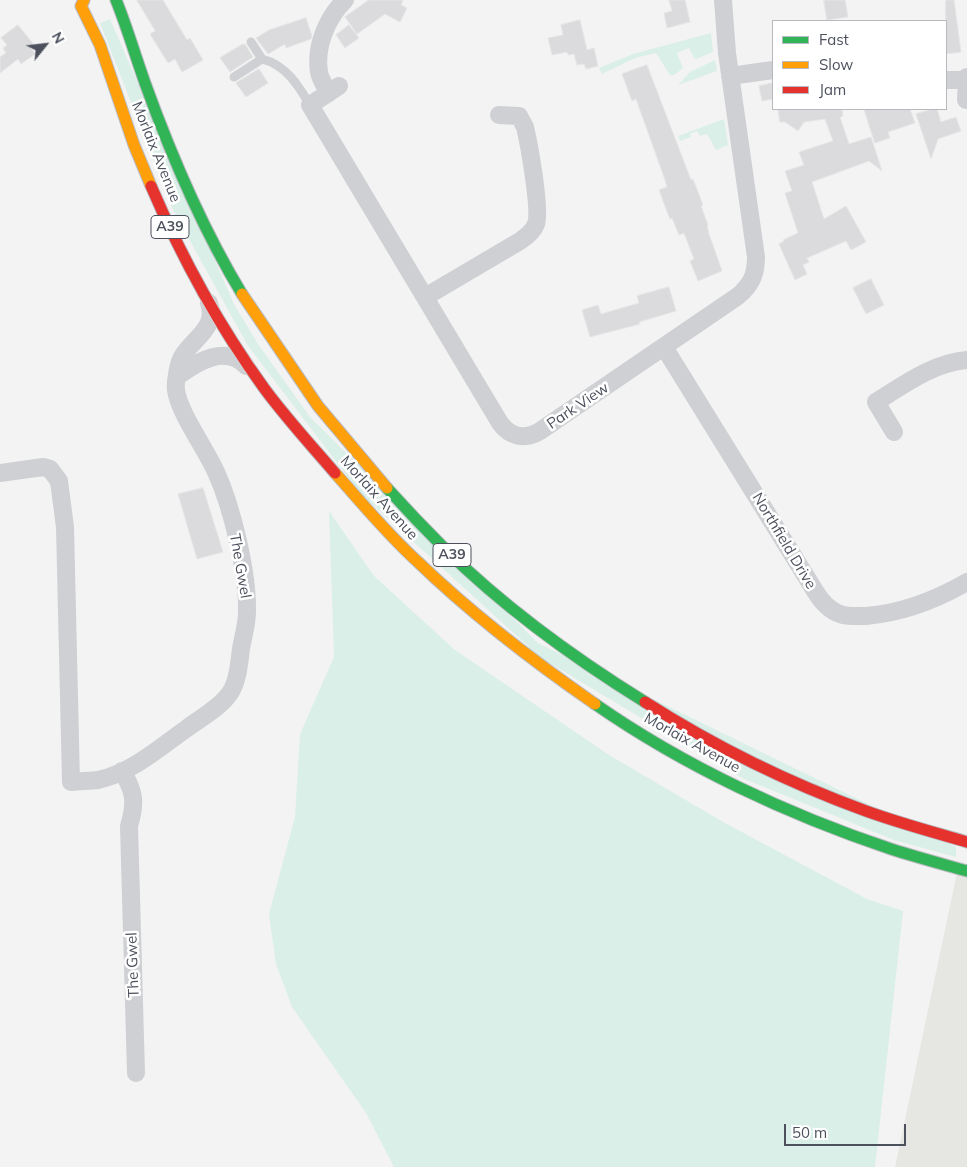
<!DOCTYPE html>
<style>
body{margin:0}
#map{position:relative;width:967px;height:1167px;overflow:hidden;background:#f3f3f3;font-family:Mulish,sans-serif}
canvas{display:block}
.legend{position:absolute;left:772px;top:20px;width:175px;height:90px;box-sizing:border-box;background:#fff;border:1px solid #b7b9be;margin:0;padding:6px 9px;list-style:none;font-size:15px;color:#4c515d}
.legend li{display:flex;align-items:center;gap:10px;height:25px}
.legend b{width:25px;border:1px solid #b7b9be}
.north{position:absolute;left:20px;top:20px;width:50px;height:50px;-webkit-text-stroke:4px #fff;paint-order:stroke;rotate:61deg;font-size:14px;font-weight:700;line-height:20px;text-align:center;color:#4c515d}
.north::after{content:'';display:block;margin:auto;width:18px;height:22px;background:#4c515d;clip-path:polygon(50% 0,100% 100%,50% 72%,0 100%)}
.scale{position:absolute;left:784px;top:1124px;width:122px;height:22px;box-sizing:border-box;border:2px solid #4c515d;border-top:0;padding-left:6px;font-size:15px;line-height:18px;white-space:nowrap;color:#4c515d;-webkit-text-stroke:4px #fff;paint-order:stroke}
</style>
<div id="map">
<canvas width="967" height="1167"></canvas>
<ul class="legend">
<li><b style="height:6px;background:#30b455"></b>Fast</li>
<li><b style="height:6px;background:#ff9f0a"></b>Slow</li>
<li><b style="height:6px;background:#e5322d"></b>Jam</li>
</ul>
<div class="north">N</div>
<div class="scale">50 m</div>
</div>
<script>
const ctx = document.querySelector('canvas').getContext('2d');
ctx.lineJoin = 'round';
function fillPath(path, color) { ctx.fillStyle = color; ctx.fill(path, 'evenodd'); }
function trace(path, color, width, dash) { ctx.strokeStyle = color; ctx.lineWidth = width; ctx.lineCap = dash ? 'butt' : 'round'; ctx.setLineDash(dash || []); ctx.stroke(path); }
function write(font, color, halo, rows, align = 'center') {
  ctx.font = font + ' Mulish,sans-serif'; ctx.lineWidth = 5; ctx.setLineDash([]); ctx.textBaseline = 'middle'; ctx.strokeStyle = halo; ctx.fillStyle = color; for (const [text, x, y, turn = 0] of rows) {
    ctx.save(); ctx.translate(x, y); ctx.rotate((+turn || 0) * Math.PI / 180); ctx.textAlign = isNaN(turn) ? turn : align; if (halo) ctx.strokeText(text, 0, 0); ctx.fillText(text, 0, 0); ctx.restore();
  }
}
fillPath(new Path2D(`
 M958,868L967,871V1167H895Z`), '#e6e6e2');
fillPath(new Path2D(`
 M110,19L234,304L258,344L310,417L538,643L956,847V857L894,840L742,778L541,658L361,494L248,346L173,210L100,23Z
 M711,33L713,52L696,59L694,58L689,48L677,53L683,68L674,75H670L656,53L635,58L602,74L599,68L633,54Z
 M715,60L717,71L678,85L690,72Z
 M724,119L728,145L716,150L707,134L700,136L697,131L690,134L691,137L680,141L678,136Z
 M329,511L374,576L455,650L609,755L725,823L867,899L903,911L875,1167H394L366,1113L292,1007L276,964L269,914L295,817L300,734L334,657Z`), '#daefe7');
const building = new Path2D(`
 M137,0H163L187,40L190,38L203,60L182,72L175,59L168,63L150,34L155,31Z
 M369,0H403L401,5L407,8L400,22L385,14L357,34L345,17Z
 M669,0H685L690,22L667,28L664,13L672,11Z
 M824,0H845L848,17L827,20Z
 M946,0H954L961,52L946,54Z
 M306,18L312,36L311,39L286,48L285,44L268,54L256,38L269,30Z
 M580,20L587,50L594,48L598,66L586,69L584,64L577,65L574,54L568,55L567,52L552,55L548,38L563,35L561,25Z
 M18,25L34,45L31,48L35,54L21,64L18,59L0,73V57L6,53L3,48L7,45L1,38Z
 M349,25L359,38L345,48L336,35Z
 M243,44V45L245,44L253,57L230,72L220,58Z
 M647,65L691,180L693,179L703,205L701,206L708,225L707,226L709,234L722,271L698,281L690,261L694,259L684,233L679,235L672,218L670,219L666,209L659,190L667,187L664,177L636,99L632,101L622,74Z
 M259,69L268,83L246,97L236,83Z
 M773,83V99L762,101L759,86Z
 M778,109H842L843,116L840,117L849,144L871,137L882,171L869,161L812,182L824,219L846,206L866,242L851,250L846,241L807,258L809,262L803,265L807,274L795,280L779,244L784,241L783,240L798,233L785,193L792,191L785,171L804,165L799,152L833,141L825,119L804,122L798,131L785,122H780Z
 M864,109H910L915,123L888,132L890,138L875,143Z
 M933,109H937L941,122L956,117L961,131L938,139L931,159L916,114Z
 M871,279L884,305L866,314L853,288Z
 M669,287L676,311L639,322L640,324L590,337L582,310L598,305L601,314L639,303L637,296Z
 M203,488L223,552L197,559L178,494Z`);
fillPath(building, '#dbdbdd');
trace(building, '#e5e5e5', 1);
const fast = new Path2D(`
 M116,0C127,27 135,55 145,83C171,155 202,228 242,294
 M387,488C406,509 425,529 445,549C505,608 574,658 645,702
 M595,704C684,766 789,815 891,849C916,857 942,864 967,871`);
const slow = new Path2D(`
 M84,0L81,6L82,8L100,45L134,145L151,186
 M242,294L318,406L387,488
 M335,473C362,503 388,535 418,562C473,615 533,661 595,704`);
const jam = new Path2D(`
 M151,186C181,256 219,326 264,388C286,418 311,445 335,473
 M645,702C714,746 789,783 866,811C899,823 933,832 967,842`);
trace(fast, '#b9bac1', 13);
trace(slow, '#b9bac1', 13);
trace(jam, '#b9bac1', 13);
trace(new Path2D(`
 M251,42L262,59
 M234,77L262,59C286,65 298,85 310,105`), '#cfd0d3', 9);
trace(new Path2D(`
 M730,76L773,70
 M946,80H967
 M339,86L310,105L500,423C510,437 525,440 540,431L738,296C751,285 756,275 756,257L727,53L723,0
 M329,93C325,86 320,79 319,72C315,46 327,18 345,0
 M966,100L967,77
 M425,297L520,241C526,237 533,232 536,224C541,210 529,144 525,127L519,116L499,115
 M664,347L815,591C821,601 828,610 840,614C848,617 857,616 866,616C902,613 936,600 967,582
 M178,376C197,362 226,344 246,366
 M894,432L876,402C905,384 933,363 967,360
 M0,473L43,467L50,469L59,481L65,527L71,782C80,781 89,781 98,780C131,773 159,748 186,729C200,718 220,708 230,693C238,681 239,664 241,649C243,637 247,624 247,612C248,573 232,507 216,472C206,449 179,413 176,390C175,383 178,364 182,357C192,339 218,328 209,303
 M122,771C135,792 136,803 129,826L136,1073`), '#cfd0d3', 18);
trace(fast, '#30b455', 11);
trace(slow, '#ff9f0a', 11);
trace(jam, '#e5322d', 11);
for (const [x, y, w] of [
 [170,227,38],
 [452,555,38]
]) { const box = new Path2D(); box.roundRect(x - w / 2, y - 11.5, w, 23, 4); ctx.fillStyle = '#fff'; ctx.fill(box); trace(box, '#4c515d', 1); }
write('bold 14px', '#4c515d', null, [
 ["A39",170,227],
 ["A39",452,555]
]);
write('15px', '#4c515d', '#fff', [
 ["Morlaix Avenue",156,152,68],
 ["Park View",578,406,-34],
 ["Morlaix Avenue",379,498,48],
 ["Northfield Drive",784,541,59],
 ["The Gwel",240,566,80],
 ["Morlaix Avenue",692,743,29],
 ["The Gwel",133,965,-92]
]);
</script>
